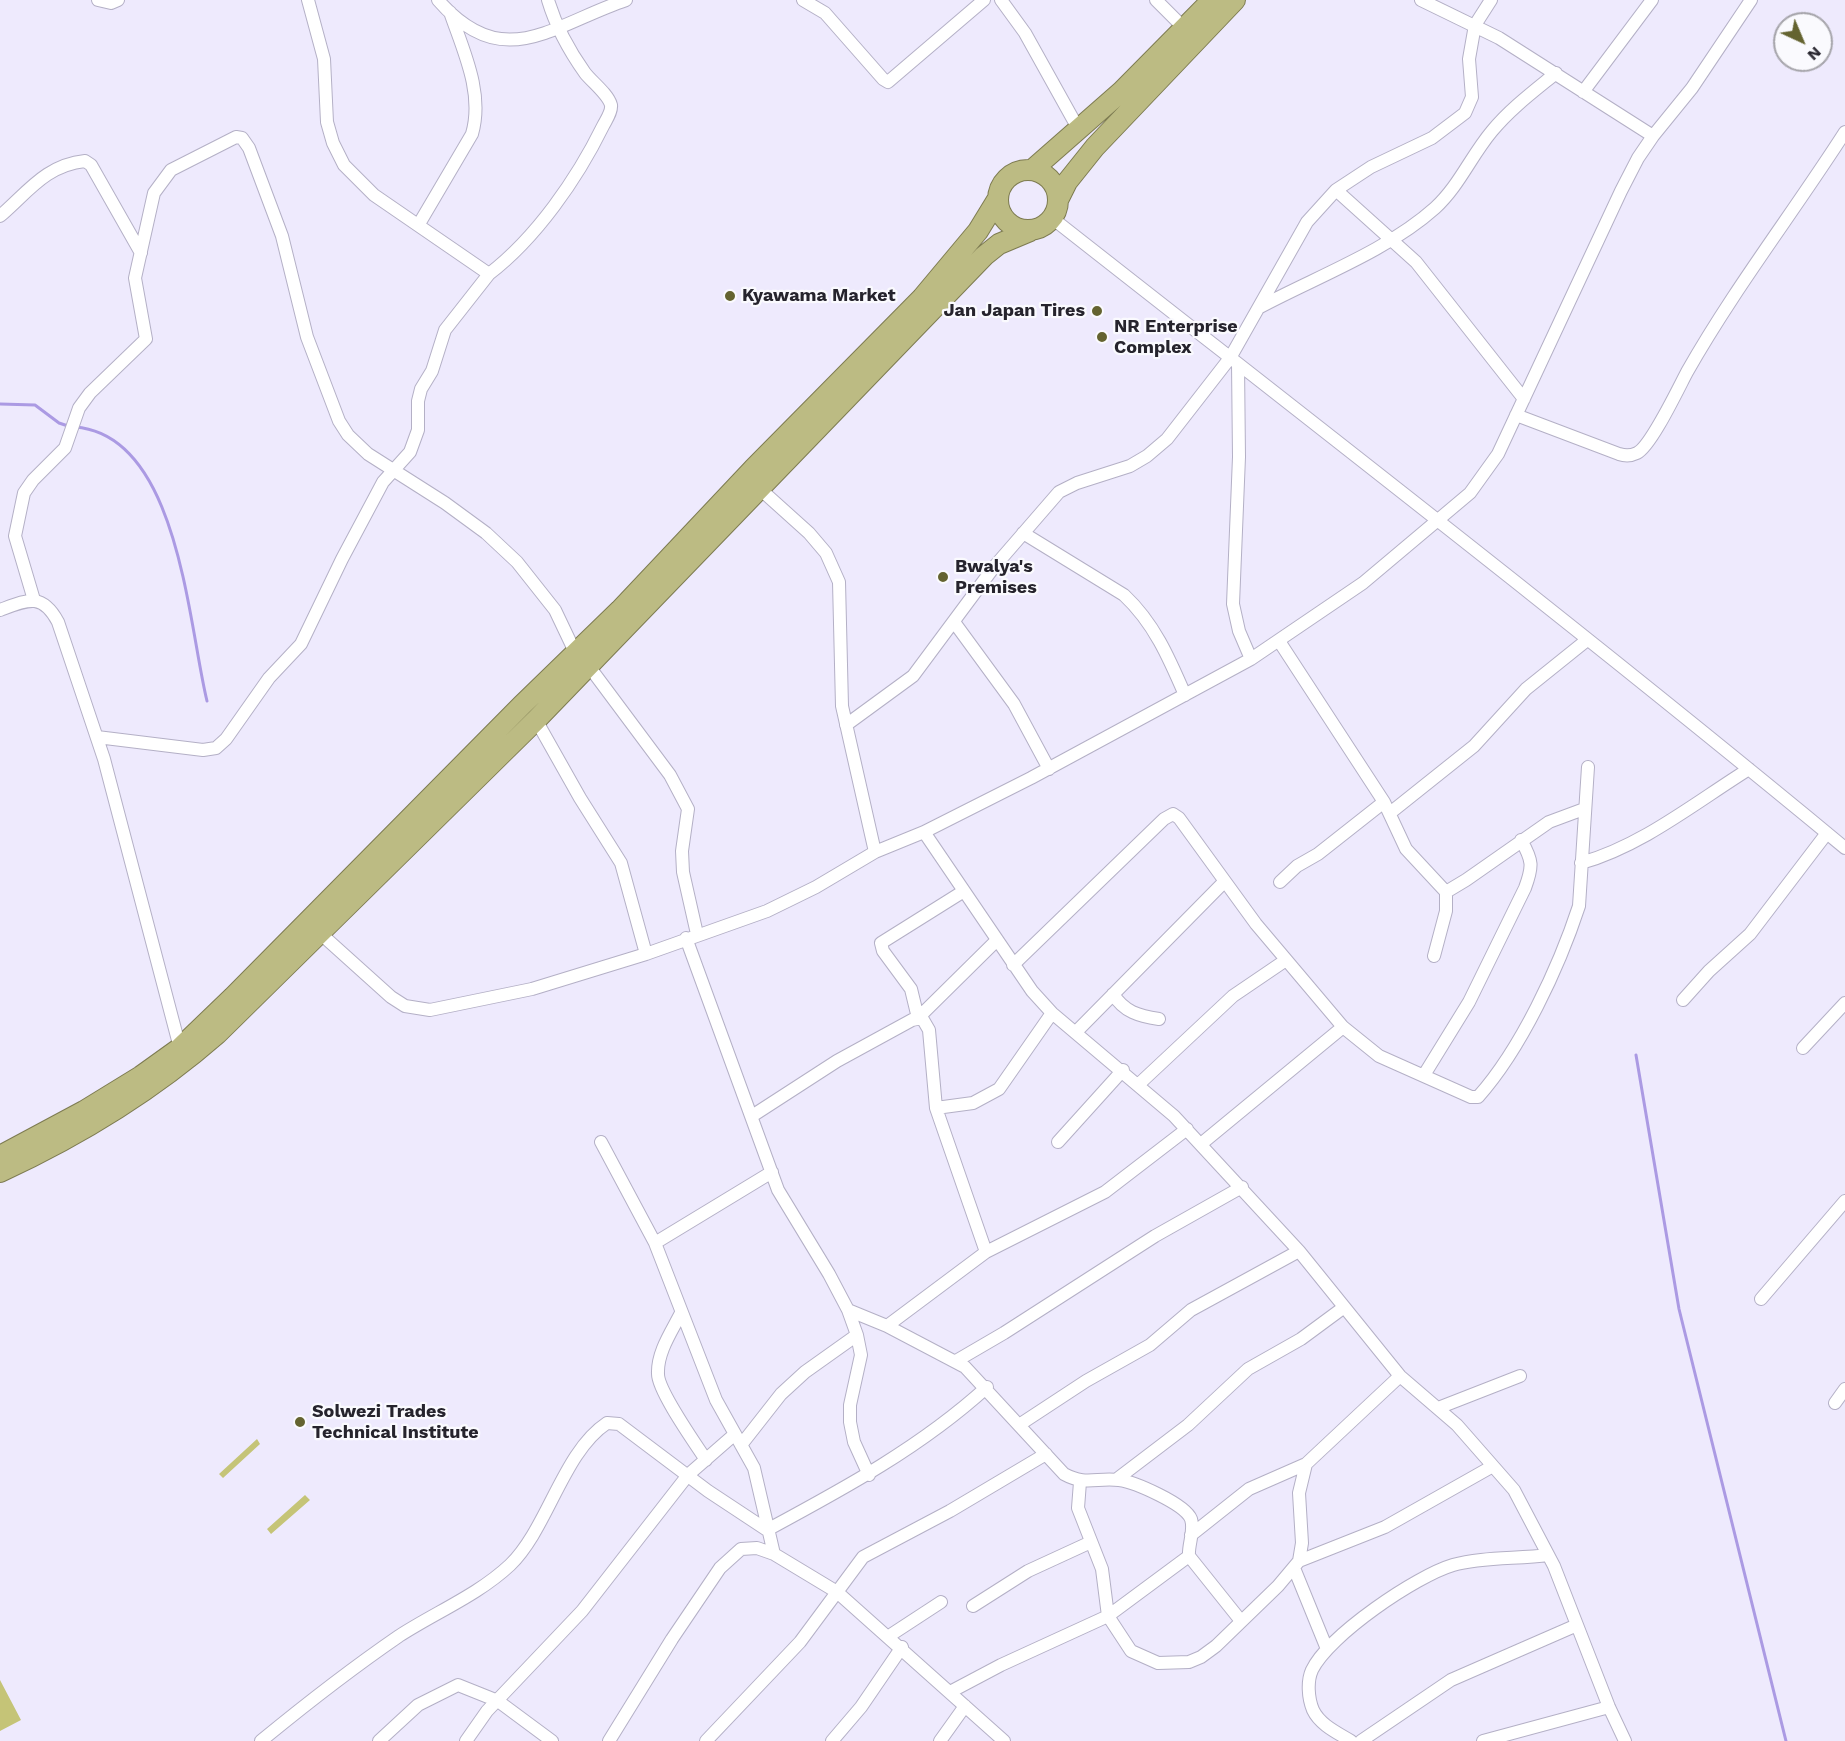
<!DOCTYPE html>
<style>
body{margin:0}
#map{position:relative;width:1845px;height:1741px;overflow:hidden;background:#eeeafd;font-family:"Work Sans",sans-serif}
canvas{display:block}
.north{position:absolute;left:1773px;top:12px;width:60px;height:60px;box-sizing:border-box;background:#fafafe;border:2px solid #a5a4aa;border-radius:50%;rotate:136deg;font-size:16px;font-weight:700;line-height:24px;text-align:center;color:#26242d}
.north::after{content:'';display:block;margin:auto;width:21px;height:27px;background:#646330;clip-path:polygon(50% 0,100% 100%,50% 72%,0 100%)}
</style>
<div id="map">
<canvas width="1845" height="1741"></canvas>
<div class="north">N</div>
</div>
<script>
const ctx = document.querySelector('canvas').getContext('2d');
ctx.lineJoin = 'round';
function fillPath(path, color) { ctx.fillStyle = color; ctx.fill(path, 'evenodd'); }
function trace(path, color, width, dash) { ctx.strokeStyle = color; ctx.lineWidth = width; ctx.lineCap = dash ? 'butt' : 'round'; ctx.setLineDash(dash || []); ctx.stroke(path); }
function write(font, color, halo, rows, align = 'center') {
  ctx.font = font + ' "Work Sans",sans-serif'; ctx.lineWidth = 4.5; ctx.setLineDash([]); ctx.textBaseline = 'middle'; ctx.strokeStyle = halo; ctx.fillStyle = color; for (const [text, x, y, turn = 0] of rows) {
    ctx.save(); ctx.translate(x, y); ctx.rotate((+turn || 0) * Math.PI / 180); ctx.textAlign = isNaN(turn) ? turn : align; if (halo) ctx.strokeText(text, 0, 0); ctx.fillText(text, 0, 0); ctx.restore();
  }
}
fillPath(new Path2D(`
 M257,1439L260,1444L223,1478L219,1474Z
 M305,1495L310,1500L271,1534L267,1529Z
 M0,1680L21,1720L0,1731Z`), '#c5c477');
trace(new Path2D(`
 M0,404L35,405L59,423L68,426
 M75,427C179,435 188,624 207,701
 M1636,1055L1679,1309L1786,1741`), '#ab9ae3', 3);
const minor = new Path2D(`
 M98,0L111,3L118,0
 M308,0L324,59L327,122L333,143L344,165L374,195L489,274C536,238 577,179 603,126C606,120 612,112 611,105C608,94 592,82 585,73C568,49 556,27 548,0
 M438,0C503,75 552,25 626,0
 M803,0L825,13L883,79L888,82L984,0
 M1001,0L1025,33L1079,130
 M1156,0L1185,29
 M1583,92L1652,0
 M1653,136L1692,88L1751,0
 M1336,190L1416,262L1524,399
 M0,216C28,192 46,165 85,161L91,165L141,253
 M1052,218C1318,427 1585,633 1845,848
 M419,224L472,134C484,93 463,50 450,12
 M1260,307C1316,277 1387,251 1435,208C1459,186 1471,156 1492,131C1510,109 1534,91 1556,73
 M1238,364L1239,457L1233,604L1239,631L1251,659
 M1516,415L1619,454C1625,456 1631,456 1637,453C1651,446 1678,389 1687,372C1734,289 1793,213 1845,132
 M759,488L809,533L826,553L839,582L842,706L875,852
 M1023,533L1124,595C1154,623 1169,658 1185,695
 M34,600L15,536L24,493L33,480L65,448L79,408L90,393L146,339L135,278L154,193L171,170L236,137L242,138L249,148L282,236L307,337L339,421L348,435L368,454L445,503L486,533L517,562L555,610L575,652
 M0,610C27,600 42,592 58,622L104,759L180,1048
 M954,622L1014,704L1049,769
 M1279,641L1384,802L1406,849L1446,892V911L1434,956
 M588,665L670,775L688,809L682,851L683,872L697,934
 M536,720L580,798L621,863L646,954
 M846,725L913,676L994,567L1059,492L1077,483L1130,466L1147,456L1167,439L1230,358L1307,222L1336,190L1371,167L1432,138L1465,113L1472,97L1469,59L1475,25L1491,0
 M97,737L203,750L216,748L226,739L269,678L301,644L342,559L383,482L410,452L418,430V401L421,389L432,371L445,330L489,274
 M1390,813L1474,746L1526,689L1587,640
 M924,832L1032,991L1052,1013L1174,1116L1299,1251L1400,1376L1457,1425L1514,1490L1554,1566L1609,1707L1625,1741
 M1581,863C1642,846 1696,802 1749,769
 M1280,882L1297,866L1318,854L1384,802
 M1446,892L1466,880L1549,822L1584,809
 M321,934L391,997L405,1006L430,1010L532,989L646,954L767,911L816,887L875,852L924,832L1031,778L1251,659L1363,583L1470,493L1498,454L1621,191L1638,158L1653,136L1499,38L1421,0
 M686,938L778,1190L829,1274L848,1310L857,1335L861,1355L850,1405V1422L854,1442L869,1475
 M1013,965L1164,819L1173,814L1179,818L1256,924L1343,1027L1379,1056L1471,1097H1478C1521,1049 1559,967 1579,906L1588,767
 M1113,994C1124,1012 1139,1016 1159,1019
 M1683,1000L1709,971L1750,934L1827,833
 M918,1018L911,989L883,951L881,943L964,891
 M918,1018L997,940
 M1076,1032L1224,882
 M1803,1048L1845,1003
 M1424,1075L1469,1002L1525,888C1533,866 1533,861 1521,840
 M1139,1084L1233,996L1286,960
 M936,1108L973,1103L999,1089L1052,1013
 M752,1116L837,1061L912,1020L922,1018L929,1030L936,1108L986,1252
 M601,1142L655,1243L716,1400L754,1468L774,1554L837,1592L1004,1741
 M1058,1142L1123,1070
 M1201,1144L1343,1027
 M655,1243L772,1172
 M1761,1299L1845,1201
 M848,1310L887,1326L965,1367L1064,1474C1086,1486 1097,1477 1119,1480C1135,1482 1185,1504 1191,1519C1195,1531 1188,1544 1189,1556L1241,1621
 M681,1313C672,1331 657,1352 658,1374C658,1391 695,1443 706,1460
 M887,1326L986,1252L1105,1192L1187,1129
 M956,1361L1004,1333L1155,1236L1242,1187
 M1835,1403L1845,1389
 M1438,1408L1520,1376
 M1019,1425L1086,1381L1150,1345L1191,1310L1299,1251
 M741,1445L781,1394L805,1372L857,1335
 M1117,1479L1188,1425L1248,1369L1301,1339L1343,1308
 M1080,1482L1078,1508L1102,1569L1108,1616L1131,1651L1158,1663L1189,1662L1201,1657L1216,1646L1278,1586L1299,1561L1302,1543L1299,1493L1306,1464L1400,1376
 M1191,1535L1249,1489L1306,1464
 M1299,1561L1385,1527L1493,1466
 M1294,1568L1327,1649
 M973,1606L1028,1571L1091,1542
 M889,1636L941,1602
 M950,1692L1001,1665L1108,1616L1189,1556
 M261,1741C306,1704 351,1669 399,1636C436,1612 478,1595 510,1565C548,1528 563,1452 607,1423L619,1424L708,1491L767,1530C845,1488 921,1447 987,1387
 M379,1741L418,1705L458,1685L498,1701L552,1741
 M466,1741L487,1711L582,1611L688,1475L735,1434
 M609,1741L672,1639L720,1568L741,1549L757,1548L774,1554
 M706,1741L800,1642L863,1557L950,1511L1046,1454
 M832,1741L861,1707L902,1647
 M940,1741L965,1706
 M1351,1741C1338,1733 1320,1725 1313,1710C1308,1698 1307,1681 1312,1670C1329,1635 1416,1576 1453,1565C1481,1557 1518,1559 1548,1555
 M1361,1741L1451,1680L1577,1625
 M1483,1741L1609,1707`);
const trunk = new Path2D(`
 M998 200a30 30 0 1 1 60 0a30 30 0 1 1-60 0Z
 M1032,170L1122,91L1212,0
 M1058,200L1067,182L1095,147L1235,0
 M0,1156L84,1111L141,1076L180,1048L233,997L522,705L620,610L753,469L922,298L978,231L997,200
 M0,1172C78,1136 153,1090 217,1034L536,720L984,256L999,244L1030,231`);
trace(minor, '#b4b0c6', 14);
trace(trunk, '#7d7b51', 22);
trace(minor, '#fff', 12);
trace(trunk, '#bcbb83', 20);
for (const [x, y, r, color] of [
 [730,296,6,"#646330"],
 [1097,311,6,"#646330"],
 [1102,337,6,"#646330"],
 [943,577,6,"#646330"],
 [300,1422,6,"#646330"]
]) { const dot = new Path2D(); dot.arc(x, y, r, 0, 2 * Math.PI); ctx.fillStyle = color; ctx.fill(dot); trace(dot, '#fafafe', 2); }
write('bold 18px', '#26242d', '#fafafe', [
 ["Kyawama Market",742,296],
 ["Jan Japan Tires",1085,311,"right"],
 ["NR Enterprise",1114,327],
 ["Complex",1114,348],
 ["Bwalya's",955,567],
 ["Premises",955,588],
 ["Solwezi Trades",312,1412],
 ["Technical Institute",312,1433]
], 'left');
</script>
